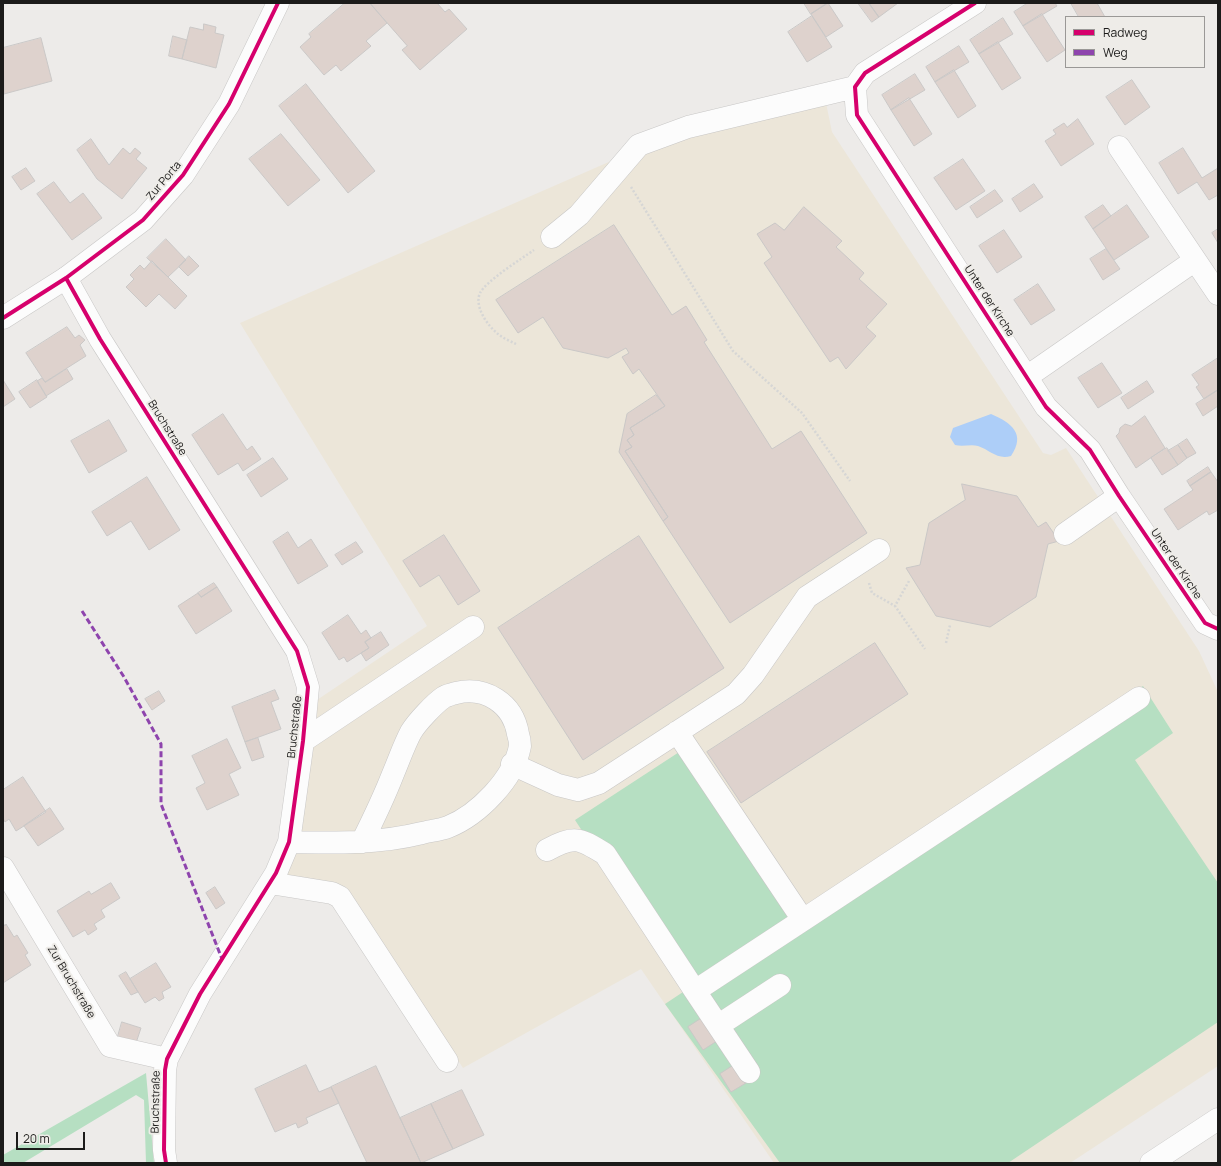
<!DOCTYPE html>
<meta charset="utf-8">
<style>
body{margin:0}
#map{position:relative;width:1221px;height:1166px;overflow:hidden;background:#edebe9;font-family:Manrope,sans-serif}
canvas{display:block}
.frame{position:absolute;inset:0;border:4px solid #1c1b1a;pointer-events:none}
.legend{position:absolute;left:1065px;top:16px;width:140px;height:52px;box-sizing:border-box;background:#eeece8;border:1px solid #9a9896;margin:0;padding:5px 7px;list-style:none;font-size:12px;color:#1c1b1a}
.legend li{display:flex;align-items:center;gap:8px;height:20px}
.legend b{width:20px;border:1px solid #9a9896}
.scale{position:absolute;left:16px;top:1132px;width:69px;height:18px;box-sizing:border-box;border:2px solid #1c1b1a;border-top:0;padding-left:5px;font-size:12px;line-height:14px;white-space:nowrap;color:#1c1b1a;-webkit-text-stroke:3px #eeece8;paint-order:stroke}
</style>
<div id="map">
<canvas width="1221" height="1166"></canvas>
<div class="frame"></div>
<ul class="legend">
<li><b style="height:5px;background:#d6006c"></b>Radweg</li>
<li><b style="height:5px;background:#8e44ad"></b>Weg</li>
</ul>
<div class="scale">20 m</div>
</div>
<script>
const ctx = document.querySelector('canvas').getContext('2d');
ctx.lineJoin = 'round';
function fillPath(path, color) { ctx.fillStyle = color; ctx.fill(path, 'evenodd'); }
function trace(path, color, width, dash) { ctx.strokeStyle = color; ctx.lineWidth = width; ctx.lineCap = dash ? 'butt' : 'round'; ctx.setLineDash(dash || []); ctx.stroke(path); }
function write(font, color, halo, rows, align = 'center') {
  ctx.font = font + ' Manrope,sans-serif'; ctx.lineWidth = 4; ctx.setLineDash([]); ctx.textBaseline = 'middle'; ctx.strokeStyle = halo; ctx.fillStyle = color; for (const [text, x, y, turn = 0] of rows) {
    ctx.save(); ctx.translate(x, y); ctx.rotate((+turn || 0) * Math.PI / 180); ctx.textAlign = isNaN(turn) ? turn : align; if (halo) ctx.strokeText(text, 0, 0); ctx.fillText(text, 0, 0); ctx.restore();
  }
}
fillPath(new Path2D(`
 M826,103L832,132L1043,453L1051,455L1066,448L1199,651L1218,692V1066L1070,1163H774L641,969L463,1068L346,887L277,878L308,706L427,626L240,323L650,144Z`), '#ece6d9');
fillPath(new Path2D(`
 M1143,686L1173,733L1135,760L1218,883V1022L1008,1163H780L665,1004L686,990L575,820L693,743L805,909Z
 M146,1073L154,1163H146L144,1100L136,1095L23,1163H3V1155Z`), '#b6dfc2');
fillPath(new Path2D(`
 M991,414C1012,423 1026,434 1011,456C997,460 990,450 978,446C971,444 963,447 955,445L950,437L953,428Z`), '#adcef8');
const building = new Path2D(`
 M345,3H370L387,23L366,41L371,46L341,71L336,65L324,75L300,47L311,37L309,34Z
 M370,3H437L445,12L449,9L467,29L420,70L402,50L407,46Z
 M804,3H828L811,14Z
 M828,3L843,26L826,37L811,14Z
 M858,3H869L879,17L872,22Z
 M869,3H898L879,17Z
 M1028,3H1055L1057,6L1023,26L1014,12Z
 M1071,3H1097L1105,17H1079Z
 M1042,14L1065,50L1047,62L1023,26Z
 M812,16L832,47L807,62L788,32Z
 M1003,18L1013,34L979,54L970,40Z
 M204,24L216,27L215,33L224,35L216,68L182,59L190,27L203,30Z
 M173,36L187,40L182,59L169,56Z
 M41,38L52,81L4,94L3,48Z
 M998,42L1021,78L1002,90L979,54Z
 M959,46L969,62L935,82L926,67Z
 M954,70L976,106L958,118L935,82Z
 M915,74L925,90L891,110L882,95Z
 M1132,80L1150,107L1125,125L1106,97Z
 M306,84L375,171L348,193L279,106Z
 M909,98L932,134L914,146L891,110Z
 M1078,119L1094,144L1061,166L1045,141L1056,134L1053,130L1064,123L1067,127Z
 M281,134L320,180L288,206L249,159Z
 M91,139L109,165L123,148L130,154L135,148L141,153L136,159L147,168L122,199L97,179L77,150Z
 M1183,148L1202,178L1218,168V195L1209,200L1197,182L1178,194L1159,163Z
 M963,159L985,191L956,210L934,178Z
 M26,168L35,181L21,190L12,177Z
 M54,182L70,203L83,193L102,218L72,240L37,194Z
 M1034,184L1043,197L1020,212L1012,199Z
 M995,190L1003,201L977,218L970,207Z
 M1103,205L1111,216L1093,229L1085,217Z
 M1127,205L1149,237L1114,260L1093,229Z
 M804,207L842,241L836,247L864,273L859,279L887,304L866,327L876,336L846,369L838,357L830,362L764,263L772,257L757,234L775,223L784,230Z
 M614,225L672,315L686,306L707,340L704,342L772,449L801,431L867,533L730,623L663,521L668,517L625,451L632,447L627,440L634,435L630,428L665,406L639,369L633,374L622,357L629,353L626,348L608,358L563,348L543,317L518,333L496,300Z
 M1218,229V243L1212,233Z
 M1004,230L1022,257L997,273L979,246Z
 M166,239L186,260L168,277L147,258Z
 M1106,249L1120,269L1103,280L1090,259Z
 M189,256L199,266L188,276L179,267Z
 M152,261L187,296L175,309L159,294L146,307L126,287L134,279L130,275L140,265L144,269Z
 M1038,284L1055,310L1031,325L1014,300Z
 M67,327L75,338L79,335L85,340L80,345L86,356L45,382L26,353Z
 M1218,358V390L1204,399L1196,387L1199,385L1192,375Z
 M1102,363L1122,393L1098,408L1078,378Z
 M67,369L73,379L46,396L37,381L42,378L45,382Z
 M3,380L15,399L3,407Z
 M37,380L47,397L30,408L19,392Z
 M1147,381L1154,392L1128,409L1121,398Z
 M1218,390V406L1203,416L1196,404Z
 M656,395L665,406L630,428L634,435L627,440L632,447L625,451L668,517L663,521L619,452L627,414Z
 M223,414L247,450L252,446L261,459L243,471L238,463L218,475L192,435Z
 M1145,416L1165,448L1136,468L1116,436L1119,433L1120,428L1125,424L1131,426Z
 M109,420L127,451L89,473L71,441Z
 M1187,439L1196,453L1187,458L1178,445Z
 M1178,445L1187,458L1178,465L1168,451Z
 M1167,448L1178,465L1162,475L1151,458Z
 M273,458L288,479L261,497L247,475Z
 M1208,467L1211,472L1190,486L1187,481Z
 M1211,472L1218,482V510L1209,515L1207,511L1178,530L1164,509L1193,490L1190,486Z
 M147,477L180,530L149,550L131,521L107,536L92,512Z
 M962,484L1017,496L1038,527L1046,522L1059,541L1048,544L1036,597L990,627L936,616L906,568L920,565L929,523L965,500Z
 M288,532L298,548L311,539L328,566L298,584L273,542Z
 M444,535L480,591L458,605L439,575L420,587L403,561Z
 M639,536L724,668L583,760L498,628Z
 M356,542L363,552L342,565L335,555Z
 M214,583L217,587L201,597L198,593Z
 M217,587L232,611L196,634L178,606L198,593L201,597Z
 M348,615L361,634L366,630L371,638L365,642L369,648L347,662L344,657L339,660L322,633Z
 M381,632L389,645L366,661L361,653L369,648L365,642Z
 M875,643L908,694L741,803L707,752Z
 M275,690L279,699L271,702L281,729L245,742L232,707Z
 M159,691L165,701L152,710L145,699Z
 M258,738L264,757L252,761L245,742Z
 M227,739L241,768L229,774L239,795L207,810L196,788L205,783L192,756Z
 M23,777L46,812L16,831L9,819L5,822L3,818V790Z
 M50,808L64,829L38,846L24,826Z
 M111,883L120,898L101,910L105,917L94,924L97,929L88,935L85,930L73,937L57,911L89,891L91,894Z
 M215,887L225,903L216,909L206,893Z
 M3,923L5,926L6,924L14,937L17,935L28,953L25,955L31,965L3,983Z
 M156,963L171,987L162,992L164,998L159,1001L155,997L145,1003L130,979Z
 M126,972L138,992L131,995L119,976Z
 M705,1016L720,1039L703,1050L688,1027Z
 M122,1022L141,1028L135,1046L117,1040Z
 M306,1065L319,1092L331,1087L339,1103L306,1118L308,1123L298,1128L296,1123L275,1132L255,1089Z
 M734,1065L746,1083L731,1092L720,1074Z
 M376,1066L400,1118L421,1163H367L331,1087Z
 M462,1090L484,1135L453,1149L431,1104Z
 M431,1104L453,1149L421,1163L400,1118Z`);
fillPath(building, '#ded2cd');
trace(building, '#cac8c7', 1);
const minor = new Path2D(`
 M975,3L865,73L855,87L857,115L1046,407L1090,450L1119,496L1205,623L1218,629
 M1119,147L1218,294
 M552,237L579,215L639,145L688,127L855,87
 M66,278L100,339L297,651L308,687L303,741L289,842L276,873L200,994L167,1059L165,1070L164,1150L166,1163
 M1028,376L1194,261
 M1065,534L1119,496
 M677,732L803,920L695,991L749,1072
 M303,741L473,627
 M512,764L558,785L578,790L599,783L736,694L753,675L807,597L879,550
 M289,842C334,843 378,844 422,833C430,831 440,830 448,827C478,815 514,779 520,746C520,742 519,737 518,734C513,703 485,686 456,693C452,694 448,695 444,697C435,703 417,722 411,732C404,745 399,760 393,774C384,797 373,820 362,842
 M547,850C575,835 579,838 605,854L695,991
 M3,868L110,1046L167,1059
 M270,883L332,893L340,897L447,1061
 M803,920L1139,698
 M719,1025L780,985
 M1151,1163L1218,1119`);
const major = new Path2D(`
 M3,318L66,278L143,220L183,175L229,104L278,3`);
trace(minor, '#c8c7c6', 23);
trace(major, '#c8c7c6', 23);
trace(new Path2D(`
 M631,187L733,351L802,413L850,481
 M516,344C510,341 502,338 497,333C487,325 474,306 480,293C486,281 521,259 534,250
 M909,581L895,606L925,649
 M869,583L872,593L895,606
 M946,643L950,625`), '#d6d6d5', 2.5, [2, 2]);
trace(minor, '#fcfcfc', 22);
trace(major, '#fcfcfc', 22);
trace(new Path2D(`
 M82,611L124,677L161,744V804L222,959`), '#8e44ad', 3, [6, 3]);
trace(new Path2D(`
 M975,3L865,73L855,87L857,115L1046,407L1090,450L1119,496L1205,623L1218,629
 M66,278L100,339L297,651L308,687L303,741L289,842L276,873L200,994L167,1059L165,1070L164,1150L166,1163
 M3,318L66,278L143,220L183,175L229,104L278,3`), '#d6006c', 4);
write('11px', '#1c1b1a', '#eeece8', [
 ["Zur Porta",164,181,-50],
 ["Unter der Kirche",989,301,57],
 ["Bruchstraße",167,428,58],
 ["Unter der Kirche",1176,564,56],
 ["Bruchstraße",295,727,-84],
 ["Zur Bruchstraße",71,982,59],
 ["Bruchstraße",156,1102,-89]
]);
</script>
